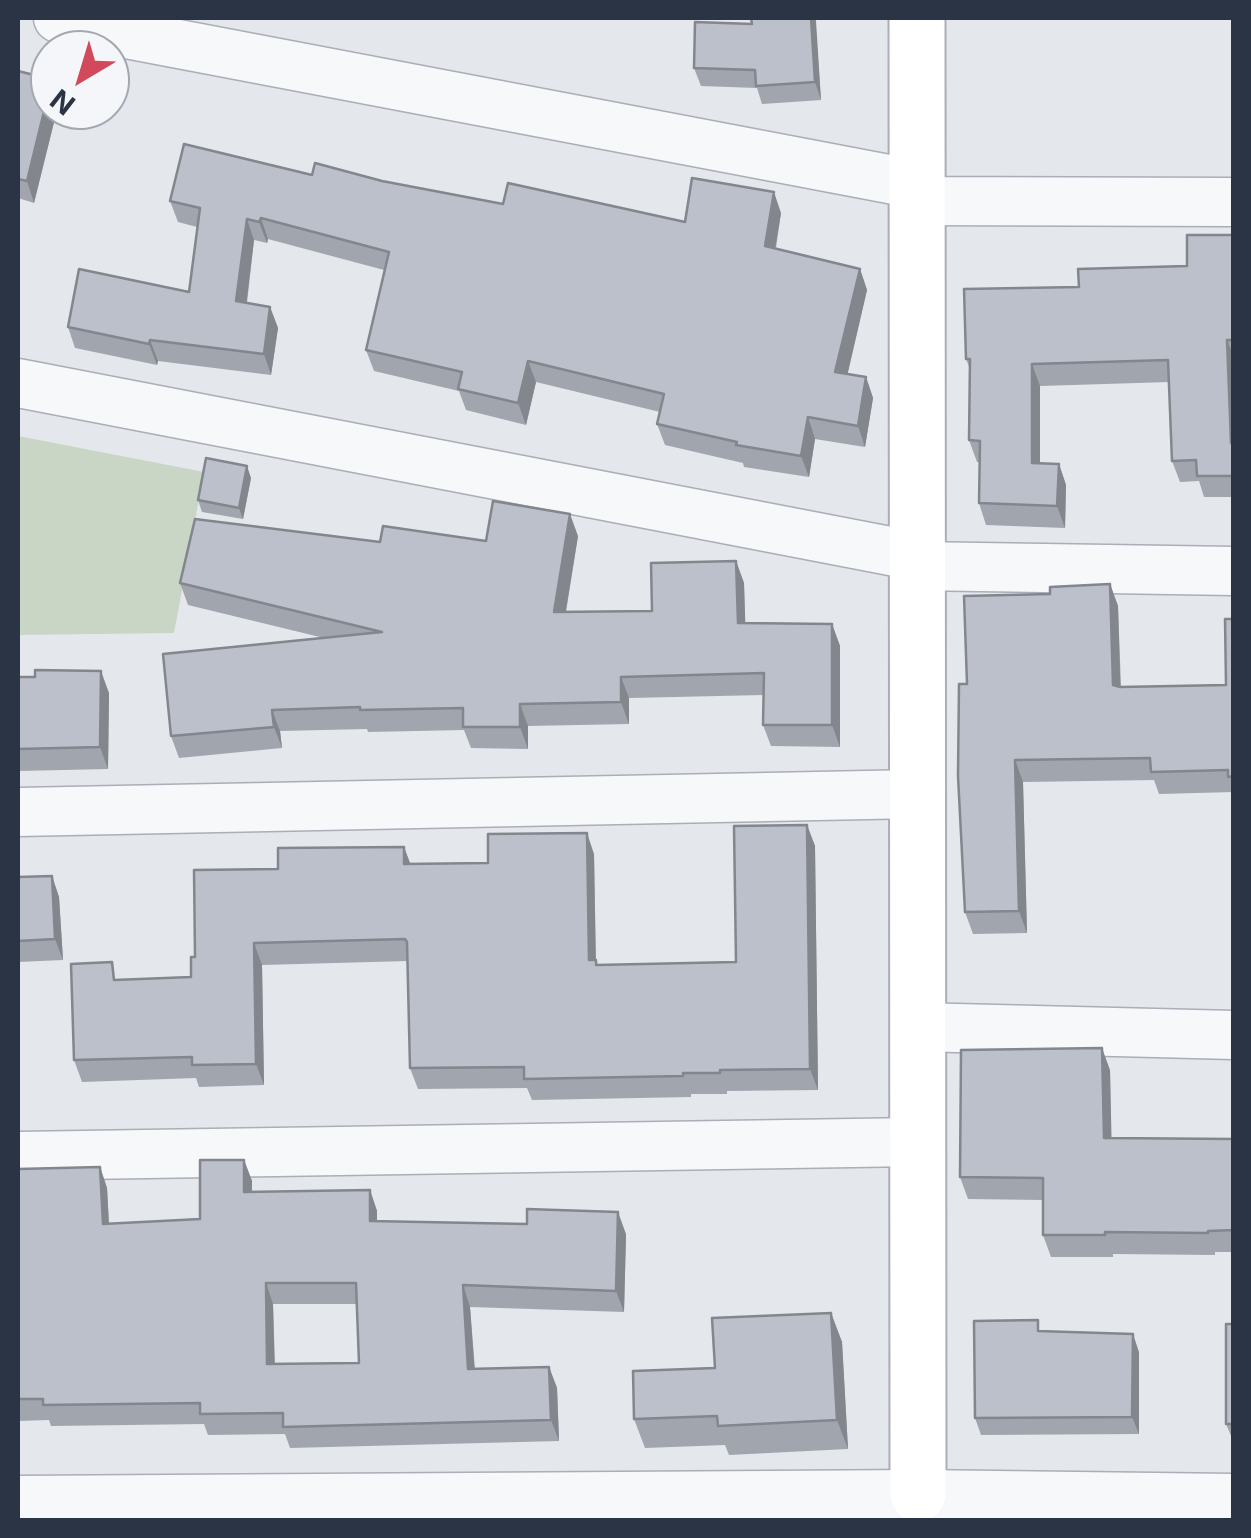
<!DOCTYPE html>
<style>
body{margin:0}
#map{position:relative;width:1251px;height:1538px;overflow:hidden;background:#e4e7ec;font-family:Inter,sans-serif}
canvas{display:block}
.frame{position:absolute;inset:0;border:20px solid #2b3445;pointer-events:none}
.north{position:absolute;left:30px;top:30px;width:100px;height:100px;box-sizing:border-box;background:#f4f6f9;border:2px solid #a4a8b1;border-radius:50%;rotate:218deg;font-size:28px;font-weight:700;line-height:40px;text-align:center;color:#2b3445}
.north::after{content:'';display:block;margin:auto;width:35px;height:45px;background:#d1495b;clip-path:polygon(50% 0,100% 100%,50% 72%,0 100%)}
</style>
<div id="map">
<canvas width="1251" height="1538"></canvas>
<div class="frame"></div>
<div class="north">N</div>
</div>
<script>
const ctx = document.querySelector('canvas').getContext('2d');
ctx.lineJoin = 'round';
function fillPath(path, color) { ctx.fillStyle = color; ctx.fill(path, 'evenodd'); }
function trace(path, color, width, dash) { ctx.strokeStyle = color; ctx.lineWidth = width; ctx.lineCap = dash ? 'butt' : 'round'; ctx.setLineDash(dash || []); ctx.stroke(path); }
fillPath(new Path2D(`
 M18,436L204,472L174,633L18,635Z`), '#c9d6c5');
const street = new Path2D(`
 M58,18L68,23L915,184
 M916,201L1234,202
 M18,383L916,556
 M916,566L1234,571
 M18,812L917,794
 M917,1027L1234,1035
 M18,1156L917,1142
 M18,1500L918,1494L1234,1498`);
const secondary = new Path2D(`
 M917,18L918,1494`);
trace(street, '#a9aeb7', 51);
trace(secondary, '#a9aeb7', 59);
trace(street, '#f7f8fa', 48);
trace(secondary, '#fff', 55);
fillPath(new Path2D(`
 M815,18L821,100L762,104L757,88L701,86L694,68L752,24Z
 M18,71L50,110H57L34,203L18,198Z
 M312,175L382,181L503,204L685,222L781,213L776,248L860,269L867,290L847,374L866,377L873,398L865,447L815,439L809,477L744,467L743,463L665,445L657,424L660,412L536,382L526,425L466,410L459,391L374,371L366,350L384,270L268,239L267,243L254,240L247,303L270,307L278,328L271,375L158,361L157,365L75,348L68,327L189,292L197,227L178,222L170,201Z
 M1234,235V497H1204L1199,481L1180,482L1172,461L1169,382L1040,386V463L1059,464L1066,485L1065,528L986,525L979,503V462H977L969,440L970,369L966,359L1079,287L1187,266Z
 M251,478L243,519L202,512L198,500Z
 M578,536L566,612L652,611L736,561L744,583L745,623L832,624L840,646V747L771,746L763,725V695L629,698V724L528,726V749L471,748L464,730L368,732L367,729L280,731L282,748L179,758L171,736L324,638L188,605L180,583L380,542L486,541Z
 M1110,584L1118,606L1121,687L1226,685L1234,619V792L1159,794L1154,780L1023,782L1027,933L973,934L965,912L967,684L1050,594Z
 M18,677L109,693L108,769L18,771Z
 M807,825L815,846L818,1090L727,1091V1094H691V1097L532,1100L527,1088L418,1089L410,1068L408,961L262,965L264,1085L199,1087L196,1078L82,1082L74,1060L119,980L191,977L195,957L278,869L404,847L410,864L488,863L594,854L596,960L598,965L736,962Z
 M52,876L59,897L63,960L18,962V877Z
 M1110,1070L1111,1138L1234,1139V1252H1215V1255L1113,1254V1257H1051L1043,1235V1200L968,1199L960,1177Z
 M244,1160L252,1181V1192L370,1190L377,1211V1221L626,1234L624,1312L470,1307L475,1369L549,1367L557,1388L559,1441L290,1448L285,1434L208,1435L204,1424L51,1426L49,1420L18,1421V1169L100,1167L107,1188L109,1224L200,1219ZM273,1304H357L359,1363L275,1364Z
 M831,1313L842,1342L848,1449L729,1455L725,1445L645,1448L634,1419L715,1368Z
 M1234,1324V1443L1226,1424Z
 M1139,1352V1434L981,1435L975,1418Z`), '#a1a5ae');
fillPath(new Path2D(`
 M811,18H815L816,21L821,100L815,82Z
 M50,87V110H57L34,203L27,181Z
 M774,192L781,213L772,267L765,246Z
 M261,218L268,239L267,243L259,222Z
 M247,219L254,240L244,323L236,301Z
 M860,269L867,290L843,394L835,372Z
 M270,307L278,328L271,375L264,354Z
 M150,340L158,361L157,365L149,344Z
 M1227,340L1234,357V449L1231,443Z
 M528,361L536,382L526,425L518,403Z
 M1032,364L1040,386V485L1032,463Z
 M866,377L873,398L865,447L858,426Z
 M808,417L815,439L809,477L801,456Z
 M1059,464L1066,485L1065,528L1057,506Z
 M247,466L251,478L243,519L239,508Z
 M570,514L578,536L562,634L554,612Z
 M736,561L744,583L746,644L738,623Z
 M1110,584L1118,606L1121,707L1113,685Z
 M832,624L840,646V747L832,725Z
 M101,671L109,693L108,769L100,747Z
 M621,677L629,698V724L621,702Z
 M520,704L528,726V749L520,727Z
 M272,710L280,731L282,748L274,727Z
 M1015,760L1023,782L1027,933L1019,911Z
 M807,825L815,846L818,1090L810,1069Z
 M587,833L594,854L596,981L589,960Z
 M404,847L412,868L404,864Z
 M52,876L59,897L63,960L55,939Z
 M254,943L262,965L264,1085L256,1064Z
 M1102,1048L1110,1070L1112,1160L1104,1138Z
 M244,1160L252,1181L251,1213L244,1192Z
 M100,1167L107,1188L110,1245L103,1224Z
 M370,1190L377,1211V1242L370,1221Z
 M618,1212L626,1234L624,1312L616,1291Z
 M266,1283L273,1304L275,1385L267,1364Z
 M463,1285L470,1307L476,1390L468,1369Z
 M831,1313L842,1342L848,1449L837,1420Z
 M1133,1334L1139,1352V1434L1132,1417Z
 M549,1367L557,1388L559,1441L551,1420Z`), '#83868d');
const building = new Path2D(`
 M751,18H811L815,82L756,86L755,70L694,68L695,22L752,24Z
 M18,71L50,79V87L27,181L18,179Z
 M184,144L312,175L315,163L382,181L503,204L508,183L685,222L692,178L774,192L765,246L860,269L835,372L866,377L858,426L808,417L801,456L736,445L737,442L657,424L664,394L528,361L518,403L458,389L462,372L366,350L389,252L261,218L259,222L247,219L236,301L270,307L264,354L150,340L149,344L68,327L79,269L189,292L200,208L170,201Z
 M1187,235H1234V340H1227L1231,443L1234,442V476H1197L1196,460L1172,461L1168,360L1032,364V463L1059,464L1057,506L979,503L980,441L969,440L970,359H966L964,289L1079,287L1078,269L1187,266Z
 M206,458L247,466L239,508L198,500Z
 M493,501L570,514L554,612L652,611L651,563L736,561L738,623L832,624V725H763L764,673L621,677V702L520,704V727H463V708L360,710V707L272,710L274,727L171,736L163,654L382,632L180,583L195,519L380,542L383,526L486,541Z
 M1110,584L1113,685L1120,687L1226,685L1225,619H1234V776L1228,777V770L1151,772L1150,758L1015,760L1019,911L965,912L958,776L959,684H967L964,596L1050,594V587Z
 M35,670L101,671L100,747L18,749V677H35Z
 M807,825L810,1069L720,1070V1073H683V1076L524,1079V1067L410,1068L407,942L405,939L254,943L256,1064L192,1065V1057L74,1060L71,964L112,962L114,980L191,977V957H195L194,870L278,869V848L404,847V864L488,863V834L587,833L589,960H596V965L736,962L734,826Z
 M52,876L55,939L18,941V877Z
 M1102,1048L1104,1138L1234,1139V1230L1208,1231V1233L1105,1232V1235H1043V1178L960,1177L961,1050Z
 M200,1160H244V1192L370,1190V1221L527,1224V1209L618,1212L616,1291L463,1285L468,1369L549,1367L551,1420L283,1427V1413L200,1414V1403L43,1405V1399H18V1169L100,1167L103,1224L200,1219ZM266,1283H356L359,1363L267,1364Z
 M831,1313L837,1420L718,1426L717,1416L634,1419L633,1371L715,1368L712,1318Z
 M1038,1320V1331L1133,1334L1132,1417L975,1418L974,1321Z
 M1226,1324H1234V1424H1226Z`);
fillPath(building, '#bbc0ca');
trace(building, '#83868d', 2.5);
</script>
